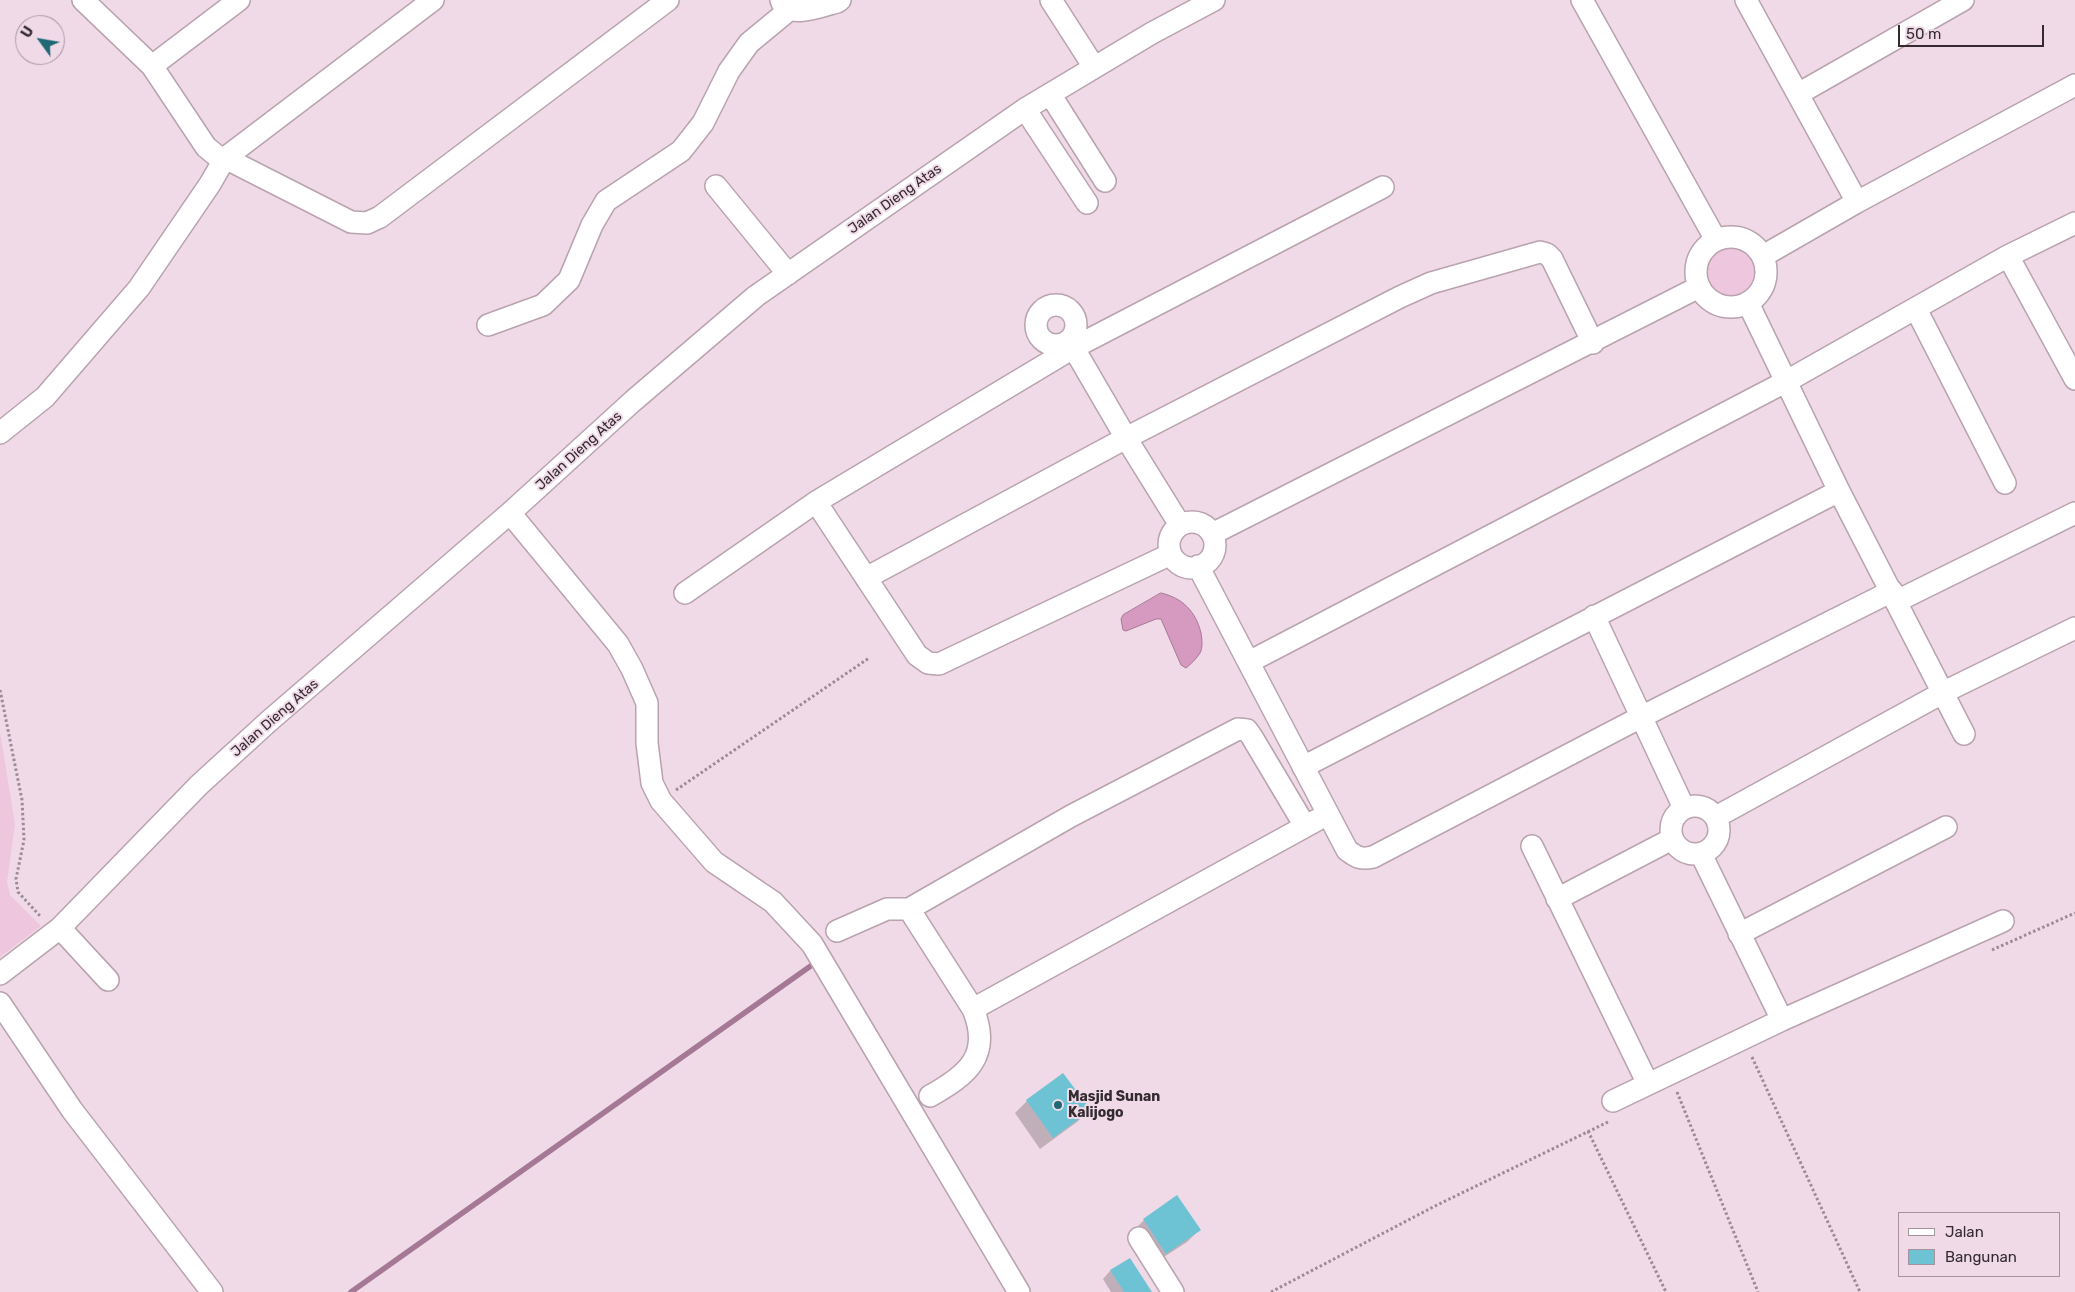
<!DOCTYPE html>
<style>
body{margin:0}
#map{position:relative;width:2075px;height:1292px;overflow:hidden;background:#f0dae7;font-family:Rubik,sans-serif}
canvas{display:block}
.legend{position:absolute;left:1898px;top:1212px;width:162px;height:65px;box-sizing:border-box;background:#f0dae7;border:1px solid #a4949e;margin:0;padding:6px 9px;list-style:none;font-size:15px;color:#332b30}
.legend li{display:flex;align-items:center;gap:10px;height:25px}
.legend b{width:25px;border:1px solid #a4949e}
.north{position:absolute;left:15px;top:15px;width:50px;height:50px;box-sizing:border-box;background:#f0dae7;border:1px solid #a4949e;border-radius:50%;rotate:302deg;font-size:14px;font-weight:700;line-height:20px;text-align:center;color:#332b30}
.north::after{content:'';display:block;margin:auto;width:18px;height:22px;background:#1f6875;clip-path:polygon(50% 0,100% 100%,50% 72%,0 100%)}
.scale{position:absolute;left:1898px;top:25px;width:146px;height:22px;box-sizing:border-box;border:2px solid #332b30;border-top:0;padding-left:6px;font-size:15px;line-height:18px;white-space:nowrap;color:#332b30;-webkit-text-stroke:4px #f0dae7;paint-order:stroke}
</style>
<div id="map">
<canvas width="2075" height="1292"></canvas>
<ul class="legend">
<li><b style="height:6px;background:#fff"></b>Jalan</li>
<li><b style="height:14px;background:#6dc3d4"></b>Bangunan</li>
</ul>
<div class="north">U</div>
<div class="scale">50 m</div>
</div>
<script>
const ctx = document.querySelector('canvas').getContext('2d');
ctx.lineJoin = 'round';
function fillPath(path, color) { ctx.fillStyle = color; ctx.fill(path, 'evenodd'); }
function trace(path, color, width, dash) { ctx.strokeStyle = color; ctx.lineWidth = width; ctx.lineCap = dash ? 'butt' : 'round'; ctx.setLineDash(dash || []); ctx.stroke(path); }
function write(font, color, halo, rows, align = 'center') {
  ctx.font = font + ' Rubik,sans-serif'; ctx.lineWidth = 4; ctx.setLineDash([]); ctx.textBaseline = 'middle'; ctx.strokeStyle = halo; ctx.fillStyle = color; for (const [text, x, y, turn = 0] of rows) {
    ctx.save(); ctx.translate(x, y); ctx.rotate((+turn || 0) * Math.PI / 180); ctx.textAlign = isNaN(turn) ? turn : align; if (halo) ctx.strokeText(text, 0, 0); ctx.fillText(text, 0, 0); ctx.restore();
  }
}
fillPath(new Path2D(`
 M1706 272a24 24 0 1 1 48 0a24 24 0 1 1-48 0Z
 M0,732L15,824L7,882L10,895L41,926L0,957Z`), '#eec6de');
const water = new Path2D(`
 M1161,593C1183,598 1196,612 1201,633C1202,639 1203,648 1200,653C1197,658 1191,664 1186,668L1181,665L1161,619H1156L1126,631L1123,630L1121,619L1123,615Z`);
fillPath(water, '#d69ac0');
trace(water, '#a57995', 1);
fillPath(new Path2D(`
 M1027,1101L1089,1110L1077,1122L1040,1149L1015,1113Z
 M1144,1220L1199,1230L1187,1242L1153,1264L1132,1232Z
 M1130,1259L1150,1292H1111L1103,1279L1110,1271Z`), '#0003');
trace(new Path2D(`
 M351,1292L812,965`), '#a57995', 5.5);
fillPath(new Path2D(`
 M1063,1073L1091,1110L1053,1138L1026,1100Z
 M1177,1195L1201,1230L1166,1254L1143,1219Z
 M1130,1258L1152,1292H1124L1110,1270Z`), '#6dc3d4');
const minor = new Path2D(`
 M83,0L152,66L239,0
 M781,0C787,20 822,6 837,2L840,0
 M1051,0L1094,67
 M1582,0L1716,240
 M1746,0L1857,202
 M152,66L206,147L217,156L225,158L433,0
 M1050,94L1105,181
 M1798,94L1963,0
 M1025,109L1087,203
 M716,186L788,274
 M1696 272a35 35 0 1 1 70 0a35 35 0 1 1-70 0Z
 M1763,256L1857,202L2075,85
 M2008,256L2075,223
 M1036 325a20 20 0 1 1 40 0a20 20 0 1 1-40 0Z
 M1916,309L2005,483
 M488,325L543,305L569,280L592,225L606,201L681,151L703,123L729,71L749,43L789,10
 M1069,340L1126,438L1180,525
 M0,433L45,397L139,288L210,184L225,158L351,222L367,223L380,217L668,0
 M1839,491L1964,734
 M816,502L917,655L928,663L939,664L1171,554
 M510,513L618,644L632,669L647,703V743L652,783L661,801L714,862L773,902L812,944L1019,1292
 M1169 545a23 23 0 1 1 46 0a23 23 0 1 1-46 0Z
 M1212,534L1699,287
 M1198,566L1347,850C1356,857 1361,860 1373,857L1641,717L1892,591
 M866,578L1126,438L1400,297L1431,283L1540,252L1547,254L1552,259L1593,343
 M685,593L816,502L1073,348L1383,187
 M1897,601L2075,513
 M1594,616L1684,808
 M1249,662L1787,381L2008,256L2075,379
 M1303,767L1839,491L1748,303
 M1671 830a24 24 0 1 1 48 0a24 24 0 1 1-48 0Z
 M1716,817L1944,692L2075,628
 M1532,846L1648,1084
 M1701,854L1782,1020
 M1557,899L1672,839
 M909,909L973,1009C992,1055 968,1075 930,1096
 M60,928L108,980
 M837,931L887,909H909L1071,816L1238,729L1247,730L1252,737L1305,826
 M1739,934L1946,827
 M0,974L60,928L199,785L268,722L510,513L633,401L756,296L1025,109L1152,33L1214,0
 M0,1003L72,1110L212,1292
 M973,1009L1317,820
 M1613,1101L1782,1020L2003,921
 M1139,1238L1173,1292`);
trace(minor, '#b8a3af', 24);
trace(new Path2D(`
 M0,690L22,800L24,840L16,879L18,892L41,917
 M676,790L869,658
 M1992,950L2075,913
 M1752,1057L1860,1292
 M1677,1092L1758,1292
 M1588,1131L1666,1292
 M1271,1292L1435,1206L1610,1121`), '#9a8b94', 3, [2.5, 2.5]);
trace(minor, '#fff', 21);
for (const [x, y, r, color] of [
 [1058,1105,5,"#1f6875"]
]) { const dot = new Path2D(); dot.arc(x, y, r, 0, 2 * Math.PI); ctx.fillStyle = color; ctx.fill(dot); trace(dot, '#f0dae7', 2); }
write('14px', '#332b30', '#f0dae7', [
 ["Jalan Dieng Atas",895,199,-35],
 ["Jalan Dieng Atas",579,451,-42],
 ["Jalan Dieng Atas",275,718,-41]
]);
write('bold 14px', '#332b30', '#f0dae7', [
 ["Masjid Sunan",1068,1097],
 ["Kalijogo",1068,1113]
], 'left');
</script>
